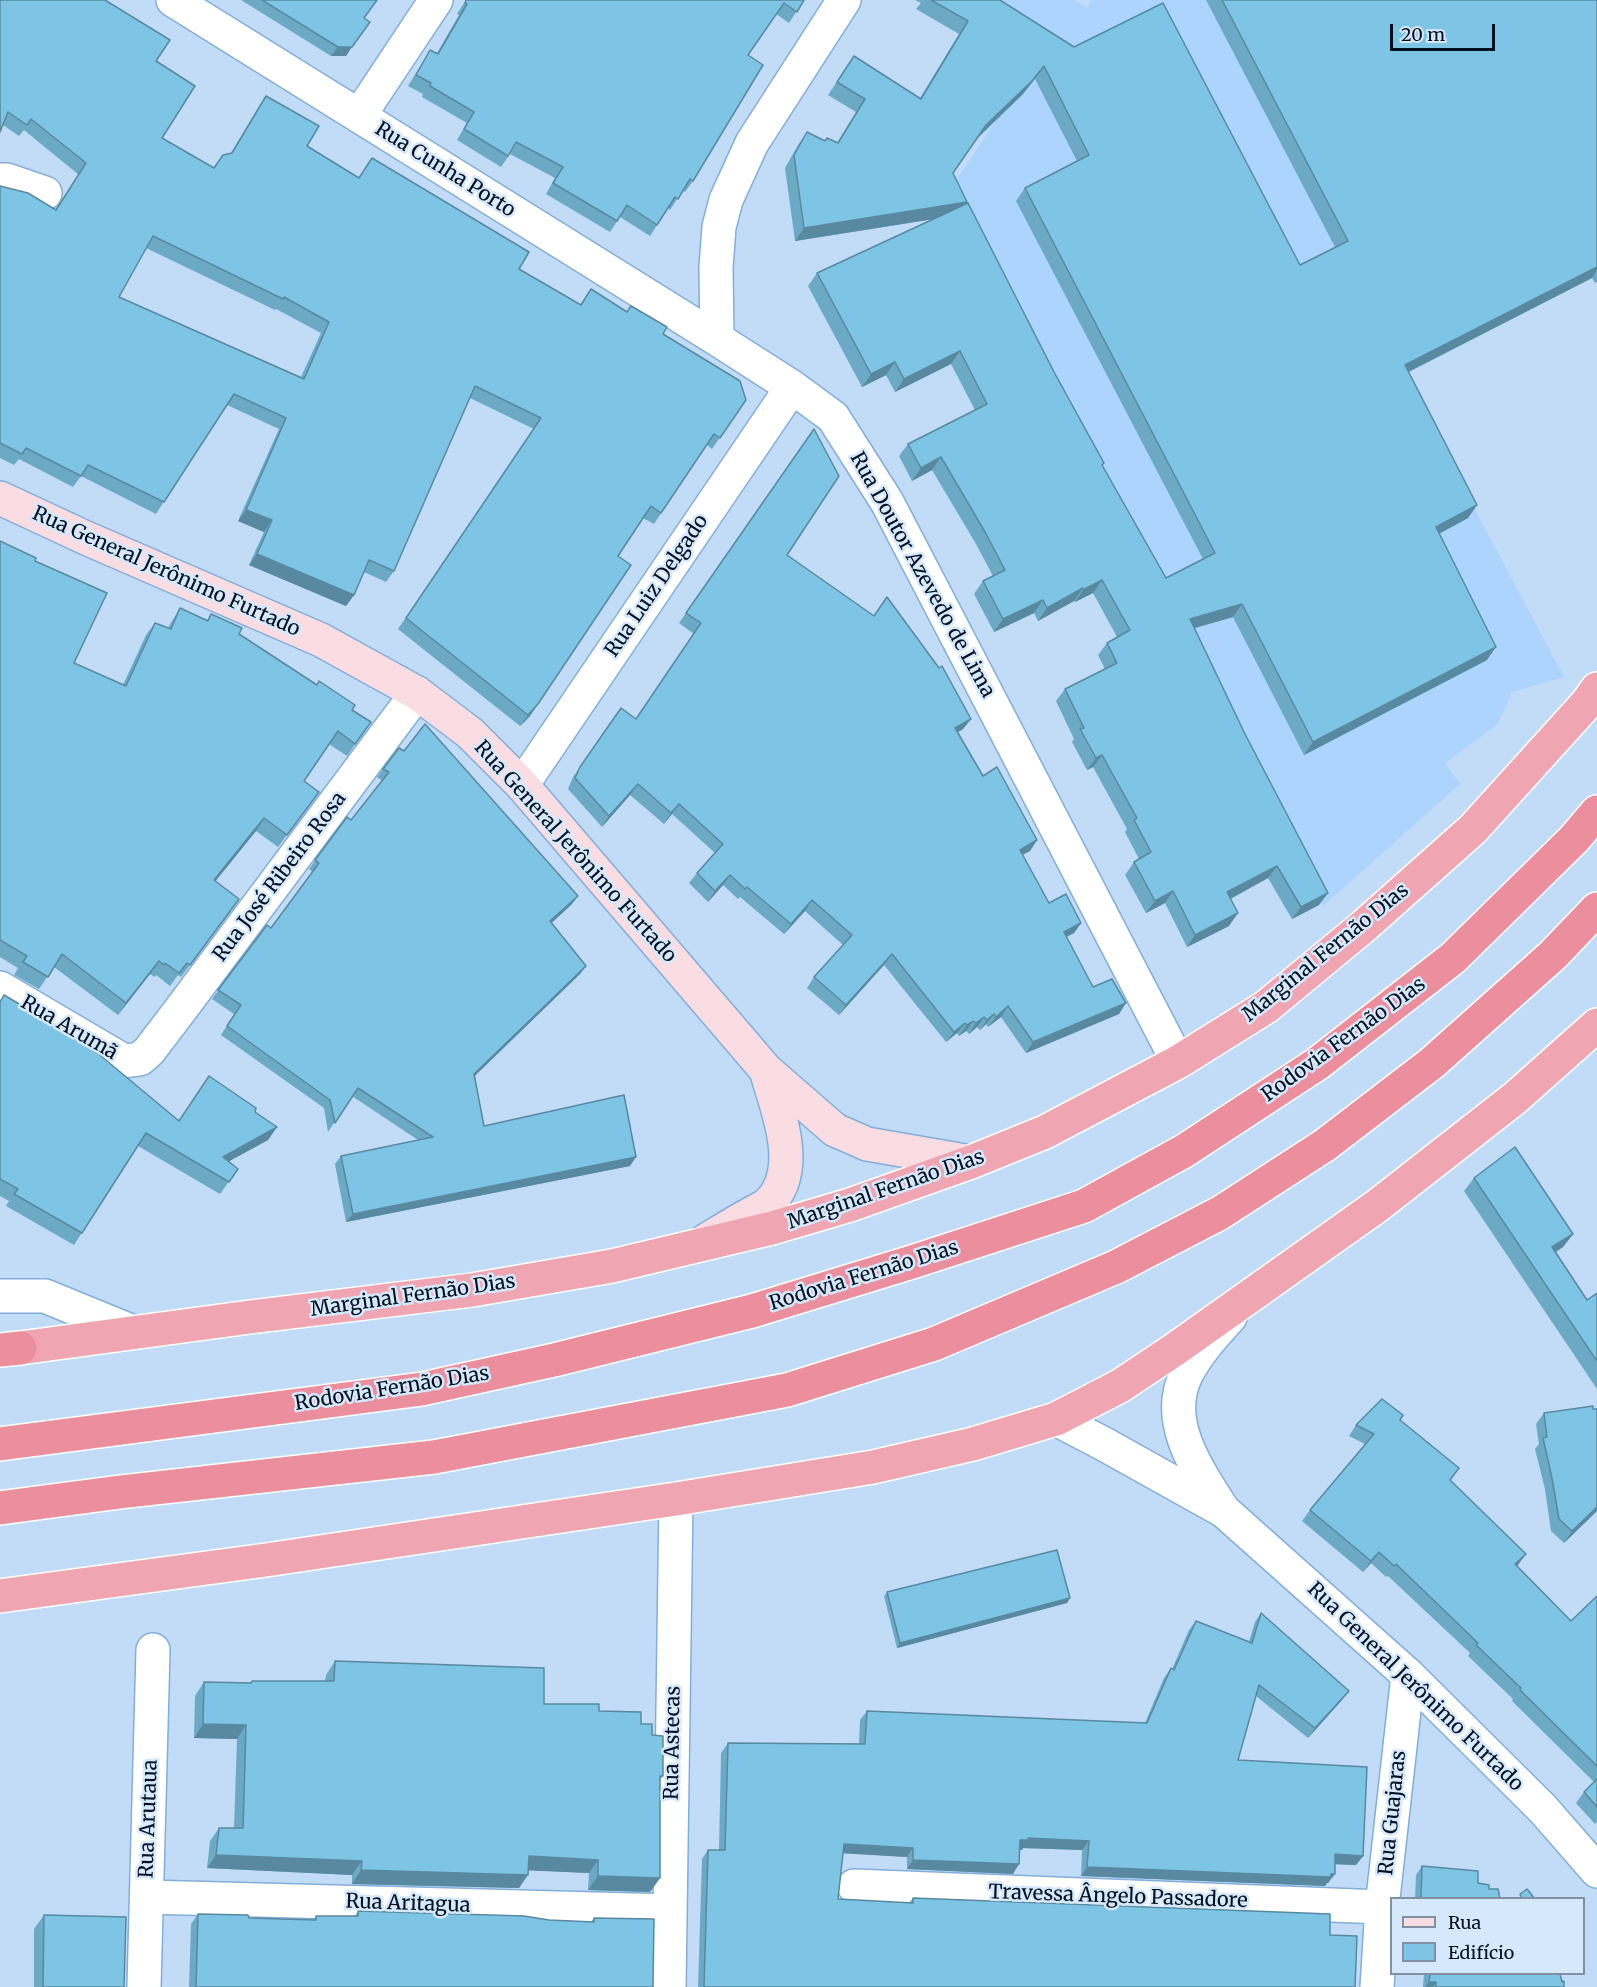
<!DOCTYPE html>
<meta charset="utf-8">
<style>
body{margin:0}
#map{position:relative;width:1597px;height:1987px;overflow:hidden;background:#c2dcf8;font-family:Merriweather,serif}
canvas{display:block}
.legend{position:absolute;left:1390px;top:1897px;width:195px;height:78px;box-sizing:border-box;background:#d6e8fb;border:2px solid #8191a3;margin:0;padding:8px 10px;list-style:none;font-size:18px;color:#020f1f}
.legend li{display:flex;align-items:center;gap:12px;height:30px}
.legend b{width:30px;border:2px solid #8191a3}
.scale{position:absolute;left:1390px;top:24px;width:105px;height:27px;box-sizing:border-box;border:3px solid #020f1f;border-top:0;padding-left:8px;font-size:18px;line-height:21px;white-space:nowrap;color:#020f1f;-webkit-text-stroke:4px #d6e8fb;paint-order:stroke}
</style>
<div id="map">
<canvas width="1597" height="1987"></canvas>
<ul class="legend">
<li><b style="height:8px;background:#f9dde2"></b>Rua</li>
<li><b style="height:16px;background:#7ec4e5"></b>Edifício</li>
</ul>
<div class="scale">20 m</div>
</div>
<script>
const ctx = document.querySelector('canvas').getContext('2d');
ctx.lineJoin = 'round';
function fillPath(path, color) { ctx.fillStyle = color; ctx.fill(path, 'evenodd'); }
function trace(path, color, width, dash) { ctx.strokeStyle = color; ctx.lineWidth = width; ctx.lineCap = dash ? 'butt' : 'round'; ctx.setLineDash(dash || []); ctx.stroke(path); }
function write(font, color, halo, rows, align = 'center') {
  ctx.font = font + ' Merriweather,serif'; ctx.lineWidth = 5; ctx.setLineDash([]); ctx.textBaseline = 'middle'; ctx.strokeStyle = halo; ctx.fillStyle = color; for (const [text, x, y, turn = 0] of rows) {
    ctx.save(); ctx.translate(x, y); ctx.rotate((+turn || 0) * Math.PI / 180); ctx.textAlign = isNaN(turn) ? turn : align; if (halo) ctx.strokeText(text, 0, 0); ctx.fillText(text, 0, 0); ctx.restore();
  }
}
fillPath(new Path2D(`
 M970,0H1074L1088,8L1091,0H1213L1406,380L1564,677L1512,692L1498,724L1445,763L1460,784L1323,906L950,189L997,119L1024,93Z`), '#acd4fd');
const minor = new Path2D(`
 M173,0L717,339L792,387L833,417L887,502L1178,1062
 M359,116L436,0
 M0,180H7L45,193
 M717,339L716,267L719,227L726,200L752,143L844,0
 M522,785L792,387
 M0,988L124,1061L140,1059L149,1051L178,1013L417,693
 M0,1296H45L133,1332
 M854,1886L1382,1907
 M147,1897L670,1911
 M144,1987L153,1650
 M669,1987L676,1499
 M1377,1987L1382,1907L1408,1675`);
const tertiary = new Path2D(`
 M1056,1419L1104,1444L1224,1511L1408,1675L1543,1809L1597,1871
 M1223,1510C1198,1470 1162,1421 1187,1373C1198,1352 1214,1335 1230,1317`);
const secondary = new Path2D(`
 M0,498L86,538L321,640L417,693L470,733L522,785L766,1070L835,1130L867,1144L971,1162
 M705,1241C720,1232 734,1223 749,1215C755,1211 764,1208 769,1203C803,1169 777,1109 766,1070`);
const trunk = new Path2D(`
 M20,1348L250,1317L472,1290L612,1266L772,1228L850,1205L971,1162L1045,1132L1178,1062L1266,1007L1364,926L1473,829L1587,703L1597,689
 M0,1596L266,1560L676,1499L873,1467L973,1444L1056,1419L1120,1386L1174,1350L1377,1206L1515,1098L1597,1025`);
const motorway = new Path2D(`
 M0,1350L20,1348
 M0,1444L422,1389L554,1360L752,1311L912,1262L1084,1206L1184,1151L1317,1064L1453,958L1574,839L1597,812
 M0,1508L120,1492L434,1457L787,1390L934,1344L1116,1267L1220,1213L1325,1145L1432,1063L1553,955L1597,909`);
trace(minor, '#83aeda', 36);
trace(tertiary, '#83aeda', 36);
trace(secondary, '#83aeda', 36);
trace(trunk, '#fff', 36);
trace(motorway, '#fff', 36);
trace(minor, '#fff', 33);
trace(tertiary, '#fff', 33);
trace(secondary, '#f9dde2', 33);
trace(trunk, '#efa6b2', 33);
trace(motorway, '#eb8f9e', 33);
fillPath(new Path2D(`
 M0,0L156,61L162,138L214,168L223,155L231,153L258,108L266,96L307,146L359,178L372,158L519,269L580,305L591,289L663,334L746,400L712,449L707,445L654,524L643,518L618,556L530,716L520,726L398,629L534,429L470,398L394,571L386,582L364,572L354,595L346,606L249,565L264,532L238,521L279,429L227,405L156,514L81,476L73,487L19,459L14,465L0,458V186L55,210L79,175L24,130L19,136L3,125ZM146,248L275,310L276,309L321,333L301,377L119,297Z
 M241,0H377L364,18L346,56H331Z
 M466,0H804L789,23L776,14L748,55L693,181L685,192L683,190L670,210L668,208L650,236L620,217L610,232L546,194L555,178L510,154L501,167L457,140L467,123L422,97L423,94L408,86L430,50L437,53L459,15L457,14Z
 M915,0H1000L1300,265L1335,247L1206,0H1597V282L1595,283L1592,278L1409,372L1477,505L1468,518L1439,534L1487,660L1304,755L1233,617L1194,628L1319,905L1292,919L1268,878L1231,899L1229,926L1187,947L1165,903L1146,913L1125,875L1134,862L1139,859L1125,832L1127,829L1093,767L1087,770L1072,742L1074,739L1056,701L1065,689L1105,669L1098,655L1107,643L1117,637L1093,593L1075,602L1074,601L1038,621L1034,613L994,632L974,594L983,581L993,576L976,544L932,470L912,481L899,456L908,444L975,410L951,364L895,392L886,375L862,387L808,286L817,273L935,219L795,241L785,168L798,145L807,132L825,141L837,143L856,112L828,95L854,56L920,98L959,34L916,9L921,3ZM1035,79L1077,161L1025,188L1016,201L1203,559L1166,578L1102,466L1104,463L1054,372L966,204L953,173L978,138L1023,94Z
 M814,429L787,555L971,719L963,729L958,732L983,776L1037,840L1030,851L1022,855L1049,903L1081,923L1074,933L1066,937L1093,987L1126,1003L1119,1014L1026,1053L1001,1017L988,1027L986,1024L980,1030L977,1027L969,1034L966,1031L959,1036L957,1033L946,1042L884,965L839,1015L807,988L814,977L843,945L805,911L784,934L740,897L738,899L723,885L708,902L689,883L697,873L715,853L672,814L664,824L630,795L602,827L568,789L573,777L621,708L636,719L694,634L679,623Z
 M0,541L35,561L74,663L123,685L146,635L155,623L168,628L172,621L180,608L207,620L211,614L239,634L317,685L319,681L352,710L371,722L347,756L329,744L304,781L319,792L278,847L256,831L215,881L231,911L181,977L178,975L170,986L156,975L155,977L150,974L118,1015L54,967L39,989L14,975L18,968L0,957Z
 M399,748L572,904L551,923L586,966L580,974L475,1076L484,1126L630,1166L346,1222L335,1164L341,1156L418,1140L352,1096L328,1132L324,1108L221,1035L234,1014L212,999L267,925L271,928L313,872L309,869L347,817L351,820L382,781L377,777Z
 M4,995L179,1120L255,1112L277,1127L268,1140L229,1161L238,1169L220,1194L138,1146L74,1245L6,1206L9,1201L0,1196V1001Z
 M1474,1178L1573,1234L1563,1247L1556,1252L1587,1300L1597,1293V1389L1464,1191Z
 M1597,1409V1511L1564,1543L1551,1531L1545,1489L1535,1449L1539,1444L1536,1424L1544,1413Z
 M1400,1420L1450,1480L1518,1565L1517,1566L1571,1621L1597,1596V1822L1595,1824L1576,1803L1584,1792L1594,1782L1512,1701L1513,1699L1468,1656L1470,1653L1388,1576L1386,1577L1371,1563L1363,1572L1302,1521L1310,1510L1365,1444L1349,1436L1356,1425Z
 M887,1592L1070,1598L1067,1603L897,1648L884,1596Z
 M1261,1613L1342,1700L1308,1738L1256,1696L1238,1760L1363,1856L1356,1865L1335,1864V1874L1328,1883H1327L1325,1886L1081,1876L1082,1850L1023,1848L1022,1850H1020L1013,1874L907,1869V1857L843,1853L838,1899L909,1903L913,1898L1330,1935L1355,1987H698L702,1859L708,1850H719L721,1753L728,1743L859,1744L860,1720L867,1711L1145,1723L1164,1678L1171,1668L1172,1669L1189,1630L1196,1621L1249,1642L1255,1622Z
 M335,1661L544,1704L599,1711L641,1724L652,1735L663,1776L660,1780V1878L650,1892L588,1890L589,1873L528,1870L519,1888L352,1884V1875L207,1868L210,1841L219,1828H234L237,1739L194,1738L195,1696L204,1682L250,1683L252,1681H325L326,1675Z
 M1422,1866L1478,1883L1489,1889L1500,1899H1415L1416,1875Z
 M358,1911L591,1922L594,1918L653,1987H189L191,1924L198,1914L249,1918L313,1920L316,1916H355Z
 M44,1915L124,1987H34V1929Z
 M1424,1974H1561H1560L1562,1982L1564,1987H1423Z`), '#6ca9c5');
fillPath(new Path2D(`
 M338,47H352L346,56H331Z
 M1044,66L1023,94L977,138L986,125Z
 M967,202L958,215L795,241L804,228Z
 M1597,267V270L1592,278L1396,378L1405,365Z
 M960,351L951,364L895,392L904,379Z
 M895,362L886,375L862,387L871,374Z
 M941,457L932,470L912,481L921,468Z
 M1477,505L1468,518L1427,540L1436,527Z
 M246,510L272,520L264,532L238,521Z
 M257,554L354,595L346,606L249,565Z
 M1102,580L1093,593L1075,602L1083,590Z
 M1083,588L1074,601L1038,621L1047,608Z
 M1043,600L1034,613L994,632L1003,619Z
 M1242,604L1233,617L1181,632L1190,619Z
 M1496,647L1487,660L1304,755L1313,742Z
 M538,704L530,716L520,726L528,715Z
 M971,719L963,729L948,738L955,728Z
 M1102,755L1093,767L1087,770L1096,758Z
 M638,784L630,795L602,827L609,816Z
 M679,804L672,814L664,824L671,813Z
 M264,818L256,831L206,893L214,880Z
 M1037,840L1030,851L1012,860L1020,850Z
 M1277,866L1268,878L1218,905L1227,892Z
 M730,875L723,885L708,902L715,891Z
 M1173,891L1165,903L1146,913L1155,901Z
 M1328,893L1319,905L1292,919L1301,907Z
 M578,896L572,904L544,930L550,921Z
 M812,900L805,911L784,934L791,924Z
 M1238,913L1229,926L1187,947L1195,935Z
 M1081,923L1074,933L1056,942L1064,932Z
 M892,954L884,965L839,1015L846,1005Z
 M159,961L150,974L118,1015L126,1003Z
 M586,966L580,974L468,1082L474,1074Z
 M1126,1003L1119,1014L1026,1053L1033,1042Z
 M1008,1006L1001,1017L988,1027L996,1017Z
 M994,1014L986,1024L980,1030L987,1020Z
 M984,1017L977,1027L969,1034L976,1023Z
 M973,1021L966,1031L959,1036L967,1025Z
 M965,1023L957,1033L946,1042L954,1032Z
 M277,1127L268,1140L215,1169L223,1157Z
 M636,1157L630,1166L346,1222L353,1214Z
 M1573,1234L1563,1247L1543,1260L1552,1247Z
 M1597,1507V1511L1564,1543L1572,1531Z
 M1379,1552L1371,1563L1363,1572L1371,1561Z
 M1526,1554L1518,1565L1507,1576L1515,1564Z
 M1070,1598L1067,1603L897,1648L900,1643Z
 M1349,1691L1342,1700L1308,1738L1315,1728Z
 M203,1724L246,1725L237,1739L194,1738Z
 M1028,1838L1089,1841L1082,1850L1023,1848L1022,1850L1014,1849L1020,1840Z
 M844,1844L913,1848L907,1857L838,1853Z
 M1335,1854L1363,1856L1356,1865L1329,1864Z
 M216,1855L362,1861L352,1875L207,1868Z
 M529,1856L598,1860L589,1873L519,1870Z
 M913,1860L1019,1864L1013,1874L907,1869Z
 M1087,1867L1335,1874L1328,1883H1327L1325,1886L1081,1876Z
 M361,1870L528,1875L519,1888L352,1884Z
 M598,1876L660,1878L650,1892L588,1890Z
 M1429,1982H1436L1433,1987H1425Z`), '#5889a0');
const building = new Path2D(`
 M0,0H105L170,40L156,61L195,86L162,138L214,168L223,155L232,153L266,96L319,126L307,146L359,178L372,158L529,252L519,269L581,305L591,289L627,312L631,306L667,327L663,334L740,381L746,400L720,438L714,434L661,513L651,506L618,556L631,565L538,704L528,715L406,618L541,418L475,386L394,571L369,560L354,595L257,554L272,520L246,510L286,418L234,394L164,502L88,465L81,476L26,448L22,454L0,443V186L28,193L56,210L86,163L31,119L27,125L8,112L0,132ZM153,236L283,299L284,297L329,322L304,379L119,297Z
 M262,0H377L364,18L370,22L352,47H338Z
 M466,0H804L797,12L784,3L748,55L763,65L693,181L690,179L678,199L675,197L657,225L627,205L617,221L553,183L563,167L516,142L508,156L464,129L474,112L430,86L431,83L416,75L430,50L438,54L467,4L465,3Z
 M931,0H1000L1074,47L1163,3L1300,265L1348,241L1222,0H1597V267L1405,365L1477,505L1436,527L1496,647L1313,742L1242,604L1190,619L1245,734L1328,893L1301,907L1277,866L1227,892L1238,913L1195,935L1173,891L1155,901L1134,862L1151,852L1134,820L1137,818L1102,755L1096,758L1080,729L1084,728L1065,689L1117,663L1107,643L1130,630L1102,580L1083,590V588L1047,608L1043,600L1003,619L983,581L1005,570L985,532L941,457L921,468L908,444L987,404L960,351L904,379L895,362L871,374L817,273L968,203L1054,372L1104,463L1102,465L1166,578L1215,553L1025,188L1089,155L1044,66L1032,81L986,125L953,173L967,202L804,228L794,155L807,132L825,141L827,138L838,143L865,99L837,82L854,56L921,99L968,21Z
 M814,429L839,476L787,555L874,616L887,597L939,668L942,666L971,719L955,728L983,776L997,767L1037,840L1020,850L1049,903L1066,894L1081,923L1064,932L1093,987L1112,979L1126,1003L1033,1042L1008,1006L996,1017L994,1014L987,1020L984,1017L976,1023L973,1021L967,1025L965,1023L954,1032L892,954L846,1005L814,977L852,935L812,900L791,924L747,887L745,889L730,875L715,891L697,873L723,844L679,804L671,813L638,784L609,816L575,778L580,767L621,708L636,719L665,676L701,623L686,613Z
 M0,541L36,558L35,561L107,593L74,663L126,686L155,623L171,629L180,608L208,621L211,614L242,628L239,634L317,685L319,681L355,705L352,710L371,722L355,744L338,731L304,781L319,792L287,835L264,818L214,880L239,899L190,965L187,963L179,973L165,963L164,965L159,961L126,1003L62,954L48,977L23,962L27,956L0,940Z
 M425,724L578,896L550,921L586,966L474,1074L484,1126L624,1095L636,1157L353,1214L341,1156L433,1137L358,1088L335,1123L330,1100L227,1026L241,1005L218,990L267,925L271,928L319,863L315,860L347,817L351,820L389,772L383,769L399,748L404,751Z
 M4,995L65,1031L101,1056L179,1121L209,1076L256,1108L255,1112L277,1127L223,1157L238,1169L229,1182L146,1133L82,1233L14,1194L18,1189L0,1179V1002Z
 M1515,1147L1573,1234L1552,1247L1587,1300L1597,1293V1361L1474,1178Z
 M1382,1399L1403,1415L1400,1420L1459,1468L1450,1480L1526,1554L1515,1564L1571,1621L1597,1596V1766L1520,1690L1521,1688L1476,1645L1478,1643L1396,1564L1394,1566L1379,1552L1371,1561L1310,1510L1374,1434L1356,1425Z
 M1593,1406V1409H1597V1507L1572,1531L1559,1519L1552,1478L1543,1438L1547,1437L1544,1413Z
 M1057,1550L1070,1598L900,1643L887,1592Z
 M1261,1613L1349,1691L1315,1728L1259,1685L1238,1760L1367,1767L1363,1856L1335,1854V1874H1331V1877L1087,1867L1089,1841L1028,1838V1840H1020L1019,1864L913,1860V1848L844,1844L838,1899L913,1903V1898L1330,1914V1935L1357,1936L1355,1987H704L708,1850H725L728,1743L865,1744L867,1711L1147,1723L1171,1668L1174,1670L1196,1621L1252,1643Z
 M335,1661L544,1668V1704H599V1711L641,1712V1724H652V1735L663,1736V1776H660V1878L598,1876V1860L529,1856L528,1875L361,1870L362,1861L216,1855L219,1828H243L246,1725L203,1724L204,1682L251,1683L252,1681H334Z
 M1597,1779V1807L1584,1792Z
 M1422,1866L1478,1871V1883L1489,1885V1889H1498L1500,1899H1421Z
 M1527,1889L1535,1899H1522L1520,1894Z
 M358,1911L524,1916L549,1920L594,1922V1918L654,1919L653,1987H196L198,1914L248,1915L249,1918L316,1920V1916H358Z
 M44,1915L126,1917L124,1987H43Z
 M1430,1974H1560L1562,1982L1564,1981V1987H1436V1982H1429Z`);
fillPath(building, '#7ec4e5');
trace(building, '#5889a0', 1.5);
write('20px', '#020f1f', '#d6e8fb', [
 ["Rua Cunha Porto",445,170,32],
 ["Rua General Jerônimo Furtado",166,572,24],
 ["Rua Doutor Azevedo de Lima",922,575,61],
 ["Rua Luiz Delgado",657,586,-56],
 ["Rua General Jerônimo Furtado",575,852,48],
 ["Rua José Ribeiro Rosa",280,877,-53],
 ["Marginal Fernão Dias",1326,953,-39],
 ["Rua Arumã",69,1028,30],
 ["Rodovia Fernão Dias",1344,1040,-36],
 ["Marginal Fernão Dias",886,1190,-19],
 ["Rodovia Fernão Dias",864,1276,-17],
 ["Marginal Fernão Dias",413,1296,-8],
 ["Rodovia Fernão Dias",392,1389,-9],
 ["Rua General Jerônimo Furtado",1415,1687,44],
 ["Rua Astecas",673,1743,-89],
 ["Rua Guajaras",1393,1813,-84],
 ["Rua Arutaua",149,1819,-88],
 ["Travessa Ângelo Passadore",1118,1897,2],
 ["Rua Aritagua",408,1904,2]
]);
</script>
